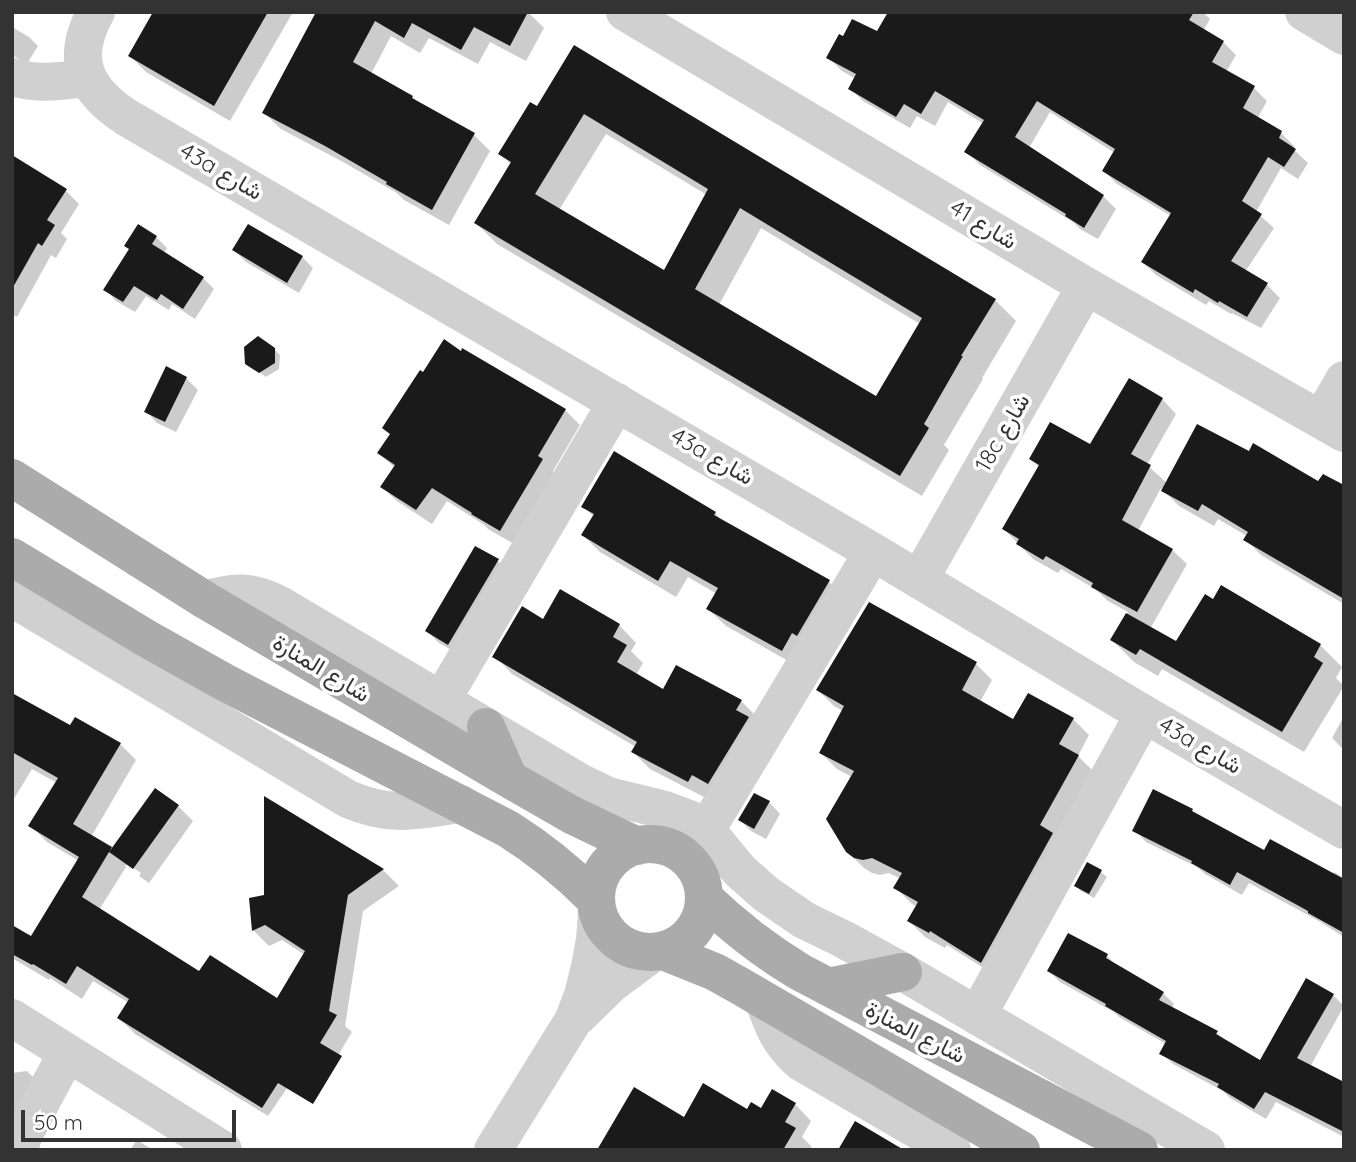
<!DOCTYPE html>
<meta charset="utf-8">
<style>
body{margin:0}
#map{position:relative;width:1356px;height:1162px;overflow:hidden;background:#fff;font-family:Quicksand,sans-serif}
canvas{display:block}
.frame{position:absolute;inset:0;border:14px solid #333;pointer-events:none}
.scale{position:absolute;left:21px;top:1110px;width:215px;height:32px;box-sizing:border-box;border:4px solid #333;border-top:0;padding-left:9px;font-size:21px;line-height:24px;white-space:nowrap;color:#333;-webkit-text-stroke:5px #fff;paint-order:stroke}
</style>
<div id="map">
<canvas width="1356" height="1162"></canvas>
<div class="frame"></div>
<div class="scale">50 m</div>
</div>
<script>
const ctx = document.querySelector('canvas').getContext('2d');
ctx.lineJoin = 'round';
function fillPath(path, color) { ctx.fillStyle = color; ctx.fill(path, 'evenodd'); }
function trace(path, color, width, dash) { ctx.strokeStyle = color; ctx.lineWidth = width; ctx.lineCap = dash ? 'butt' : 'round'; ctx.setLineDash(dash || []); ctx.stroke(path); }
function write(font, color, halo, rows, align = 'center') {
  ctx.font = font + ' Quicksand,Vazirmatn,sans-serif'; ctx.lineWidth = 7; ctx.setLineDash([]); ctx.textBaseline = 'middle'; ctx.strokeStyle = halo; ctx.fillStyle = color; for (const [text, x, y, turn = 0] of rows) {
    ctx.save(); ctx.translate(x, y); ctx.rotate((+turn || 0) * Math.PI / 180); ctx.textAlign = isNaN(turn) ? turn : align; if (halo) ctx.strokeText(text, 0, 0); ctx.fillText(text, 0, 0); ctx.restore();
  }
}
fillPath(new Path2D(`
 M155,12H293L230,121L146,72L130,56Z
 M318,12H528L544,28L526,61L490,42L478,64L429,38L420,53L391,36L371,74L412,97L419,104L474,135L490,151L449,225L404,200L397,193L343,162L281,129L264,113Z
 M925,12H1203L1210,19L1203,31L1223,42L1236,55L1226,72L1254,88L1267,101L1257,119L1281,133L1294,146L1293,149L1308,163L1298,179L1281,168L1256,212L1274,228L1245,272L1267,285L1280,298L1261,328L1232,313L1231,314L1209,301L1206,305L1156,275L1143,262L1171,216L1117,184L1104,171L1115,153L1050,112L1029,148L1103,196L1116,209L1098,239L1080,229L1073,222L980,165L967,152L984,124L948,102L935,126L917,116L910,128L863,101L850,88L856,79L842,71L829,58Z
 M12,27L29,37L38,46L27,64L12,55Z
 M574,47L995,300L1016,321L982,378L983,379L944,445L949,450L922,496L497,244L476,223L511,164L500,154L537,108ZM606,134L707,195L664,273L559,210ZM761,228L920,324L876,398L719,305Z
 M12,157L66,191L79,204L61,233L67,239L56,258L51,255L17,317L12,314Z
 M156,237L167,248L164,253L203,278L214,289L195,319L172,304L169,310L146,296L135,312L116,301L105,289L131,250Z
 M234,250L302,257L313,268L299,293L246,262Z
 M274,349L280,355L279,369L266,377L247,363Z
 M463,351L565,410L580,425L553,471L557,475L516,545L488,529L483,524L447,501L432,524L397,501L382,487L395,468L379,453L391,435L384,428L423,374L462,353Z
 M186,378L198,390L176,432L157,423L146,411Z
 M1162,399L1176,414L1147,465L1167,483L1250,454L1319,484L1344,488V604L1261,555L1245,539L1247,536L1218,519L1214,526L1179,506L1161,488L1138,531L1172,550L1187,564L1150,629L1177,644L1214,601L1222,588L1320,645L1342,667L1336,678L1344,686L1304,752L1162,669L1158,676L1134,662L1112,640L1128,612L1108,601L1095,589L1061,569L1058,573L1033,559L1004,529L1040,468L1031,459L1091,447Z
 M614,453L715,513L724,523L829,582L847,599L799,667L726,626L708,609L717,594L688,577L676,597L600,552L583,535L594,517L583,506Z
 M498,561L509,572L460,655L439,643L427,631Z
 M561,592L619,625L636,643L631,651L643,663L636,675L664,692L741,701L758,718L706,798L650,769L633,752L636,747L512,674L495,656L544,621Z
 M869,604L976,664L992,680L980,702L1014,721L1073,719L1089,735L1078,756L1094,772L998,977L947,945L945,948L925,937L909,921L917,907L912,904L896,888L901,879L889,873L880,875L872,873L864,868L847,851L852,777L837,769L821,753L843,711L834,706L818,690Z
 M12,695L71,728L120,744L136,760L91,837L112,850L178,806L193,821L149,883L126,867L99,910L200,974L277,1000L305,955L282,940L269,946L254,931L251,899L266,897L265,799L383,870L399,886L363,911L345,1026L352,1032L330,1069L309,1056L268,1116L135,1034L119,1018L129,1003L93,981L82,999L50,978L49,980L12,958V927L32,939L79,861L47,842L31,826L57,783L32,769L12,802ZM128,864L141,873L139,876L125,866Z
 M1344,716V750L1332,738Z
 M769,802L780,814L766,839L751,831L740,820Z
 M1192,811L1196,815L1265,852L1332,875L1334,872L1344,878V937L1317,920L1249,883L1242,895L1205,874L1197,867L1146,842L1135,830Z
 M1088,864L1101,872L1107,877L1094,898L1081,891L1076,886Z
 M1107,956L1119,968L1163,993L1174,1004L1171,1009L1217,1033L1228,1043L1260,1063L1333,995L1344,1006L1310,1067L1344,1086V1137L1276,1102L1266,1119L1230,1098L1223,1091L1173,1064L1161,1053L1166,1044L1119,1017L1114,1012L1060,982L1049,971Z
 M27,1071L39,1083L12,1120V1073Z
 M795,1104L811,1121L802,1137L811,1146L812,1150H599L684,1119Z
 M137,1140L153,1150H130Z`), '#0003');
fillPath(new Path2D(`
 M153,12H268L214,106L128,56Z
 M316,12H528L510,46L474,27L461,50L412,23L404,38L375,21L353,62L413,96L412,98L475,133L432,210L386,184L387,182L325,146L262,113Z
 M888,12H1194L1189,20L1224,41L1212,62L1255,86L1243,108L1282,131L1279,138L1296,149L1284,167L1268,157L1242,201L1262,214L1231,261L1268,283L1247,317L1219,301L1218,303L1195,289L1193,293L1141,262L1171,213L1102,171L1115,149L1037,101L1015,137L1104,195L1084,228L1065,216L1066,214L964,152L984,120L935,91L921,114L904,104L896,117L848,89L856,74L826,58L839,34L843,36L852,19L877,31Z
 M574,45L996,299L961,356H963L924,424L929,428L900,476L474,223L511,162L498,154L530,102L537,106ZM584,114L708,189L664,270L535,194ZM740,208L922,318L876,396L695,289Z
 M12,155L67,189L47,220L55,225L42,246L38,243L12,289Z
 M138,224L157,236L152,244L204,277L183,309L161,294L157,300L134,286L123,302L103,290L129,249L124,246Z
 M248,224L303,256L287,283L232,250Z
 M258,336L275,348V363L259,373L245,364L244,347Z
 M444,339L461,351L462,348L566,409L538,456L543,459L500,531L471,514L472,513L432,488L416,510L380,487L395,465L377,453L390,434L382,428L420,370L423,372Z
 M166,366L187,377L165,422L144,412Z
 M1129,378L1163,398L1131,454L1151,465L1122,520L1173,549L1137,612L1091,587L1093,583L1046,556L1043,560L1016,544L1019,539L1002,529L1039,465L1029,459L1050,422L1090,444Z
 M1197,424L1249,451L1253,443L1318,481L1323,474L1344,485V599L1243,540L1248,532L1202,504L1198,511L1161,491Z
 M614,451L716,512L714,515L830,580L797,636L792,633L782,651L706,609L718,588L670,561L658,581L581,535L594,514L581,507Z
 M475,546L499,559L448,645L425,631Z
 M1221,585L1321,644L1314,657L1323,663L1282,732L1140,649L1136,655L1110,640L1126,613L1176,641L1205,594L1213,599Z
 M560,589L620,624L613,637L627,645L617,662L663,689L676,665L742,700L736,710L749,717L708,784L692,775L688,782L631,752L637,742L492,657L522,606L543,619Z
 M869,602L977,662L962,690L1013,719L1028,693L1074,718L1059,744L1079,755L1040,825L1053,833L981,963L930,931L929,933L907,921L918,902L893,888L902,873L872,858L863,860L854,858L846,852L826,819L854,771L819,753L844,706L816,690Z
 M12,693L70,725L75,717L121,743L73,824L112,847L82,897L199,971L210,955L277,998L305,951L265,925L252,931L249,898L264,895V796L384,869L348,895L329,1011L337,1015L320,1043L342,1056L313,1104L278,1083L262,1108L117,1018L129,999L77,966L66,984L33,964L32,965L12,954V925L31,936L79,857L28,826L58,778L12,752Z
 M155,788L179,805L133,869L109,852Z
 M1153,789L1193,809L1192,811L1264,850L1270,839L1344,879V933L1308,913V911L1237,872L1230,885L1191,863L1192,861L1132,831Z
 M754,793L770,801L754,829L738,820Z
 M1087,862L1102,870L1089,894L1074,886Z
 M1068,933L1108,954L1106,958L1164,992L1159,1000L1218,1031L1216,1034L1260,1060L1306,978L1334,994L1297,1058L1344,1082V1132L1265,1092L1254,1109L1217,1087L1219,1084L1159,1054L1166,1041L1105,1006L1106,1004L1047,971Z
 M703,1083L747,1109L751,1102L761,1108L772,1089L796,1103L785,1122L796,1128L783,1150H597L634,1087L684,1117Z
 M855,1121L904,1150H838Z`), '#1a1a1a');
trace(new Path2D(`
 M96,12C70,59 84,89 126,117L873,552L1144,714L1344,830
 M625,12L1086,286L1344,433
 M1304,12L1344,36
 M12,77C37,85 61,81 87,78
 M1321,420L1344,380
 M919,580L1086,286
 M12,598L348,799C392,818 416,810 461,804
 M205,600C235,590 252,591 280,605L583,784L608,796L665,810L689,819L706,830L740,871L766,894L804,920L843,939L903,972L1206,1150
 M441,701L617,402
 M706,830L873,552
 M764,1001C773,1026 779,1043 801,1062L952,1150
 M977,1016L1144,714
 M577,1017L611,984L654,952
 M12,1018L223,1150
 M18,1150L24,1134L67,1053
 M493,1150L573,1021L583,995L590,967L595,940L597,912`), '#d0d0d0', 38);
trace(new Path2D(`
 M12,478L205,600L509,779L572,815L637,846
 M12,557L144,637L224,682L508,829C540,849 568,872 595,899
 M486,727L509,779
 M596 898a54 54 0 1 1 108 0a54 54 0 1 1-108 0Z
 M704,898C734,927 765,951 800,972L1139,1150
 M663,951L715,972L740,986L1021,1150
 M828,987L903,972`), '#ababab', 38);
write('23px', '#333', '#fff', [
 ["43a شارع",221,172,30],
 ["شارع 41",983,225,31],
 ["18c شارع",1003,433,-60],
 ["43a شارع",712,457,30],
 ["شارع المنارة",321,669,31],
 ["43a شارع",1200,746,30],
 ["شارع المنارة",915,1033,27]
]);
</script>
